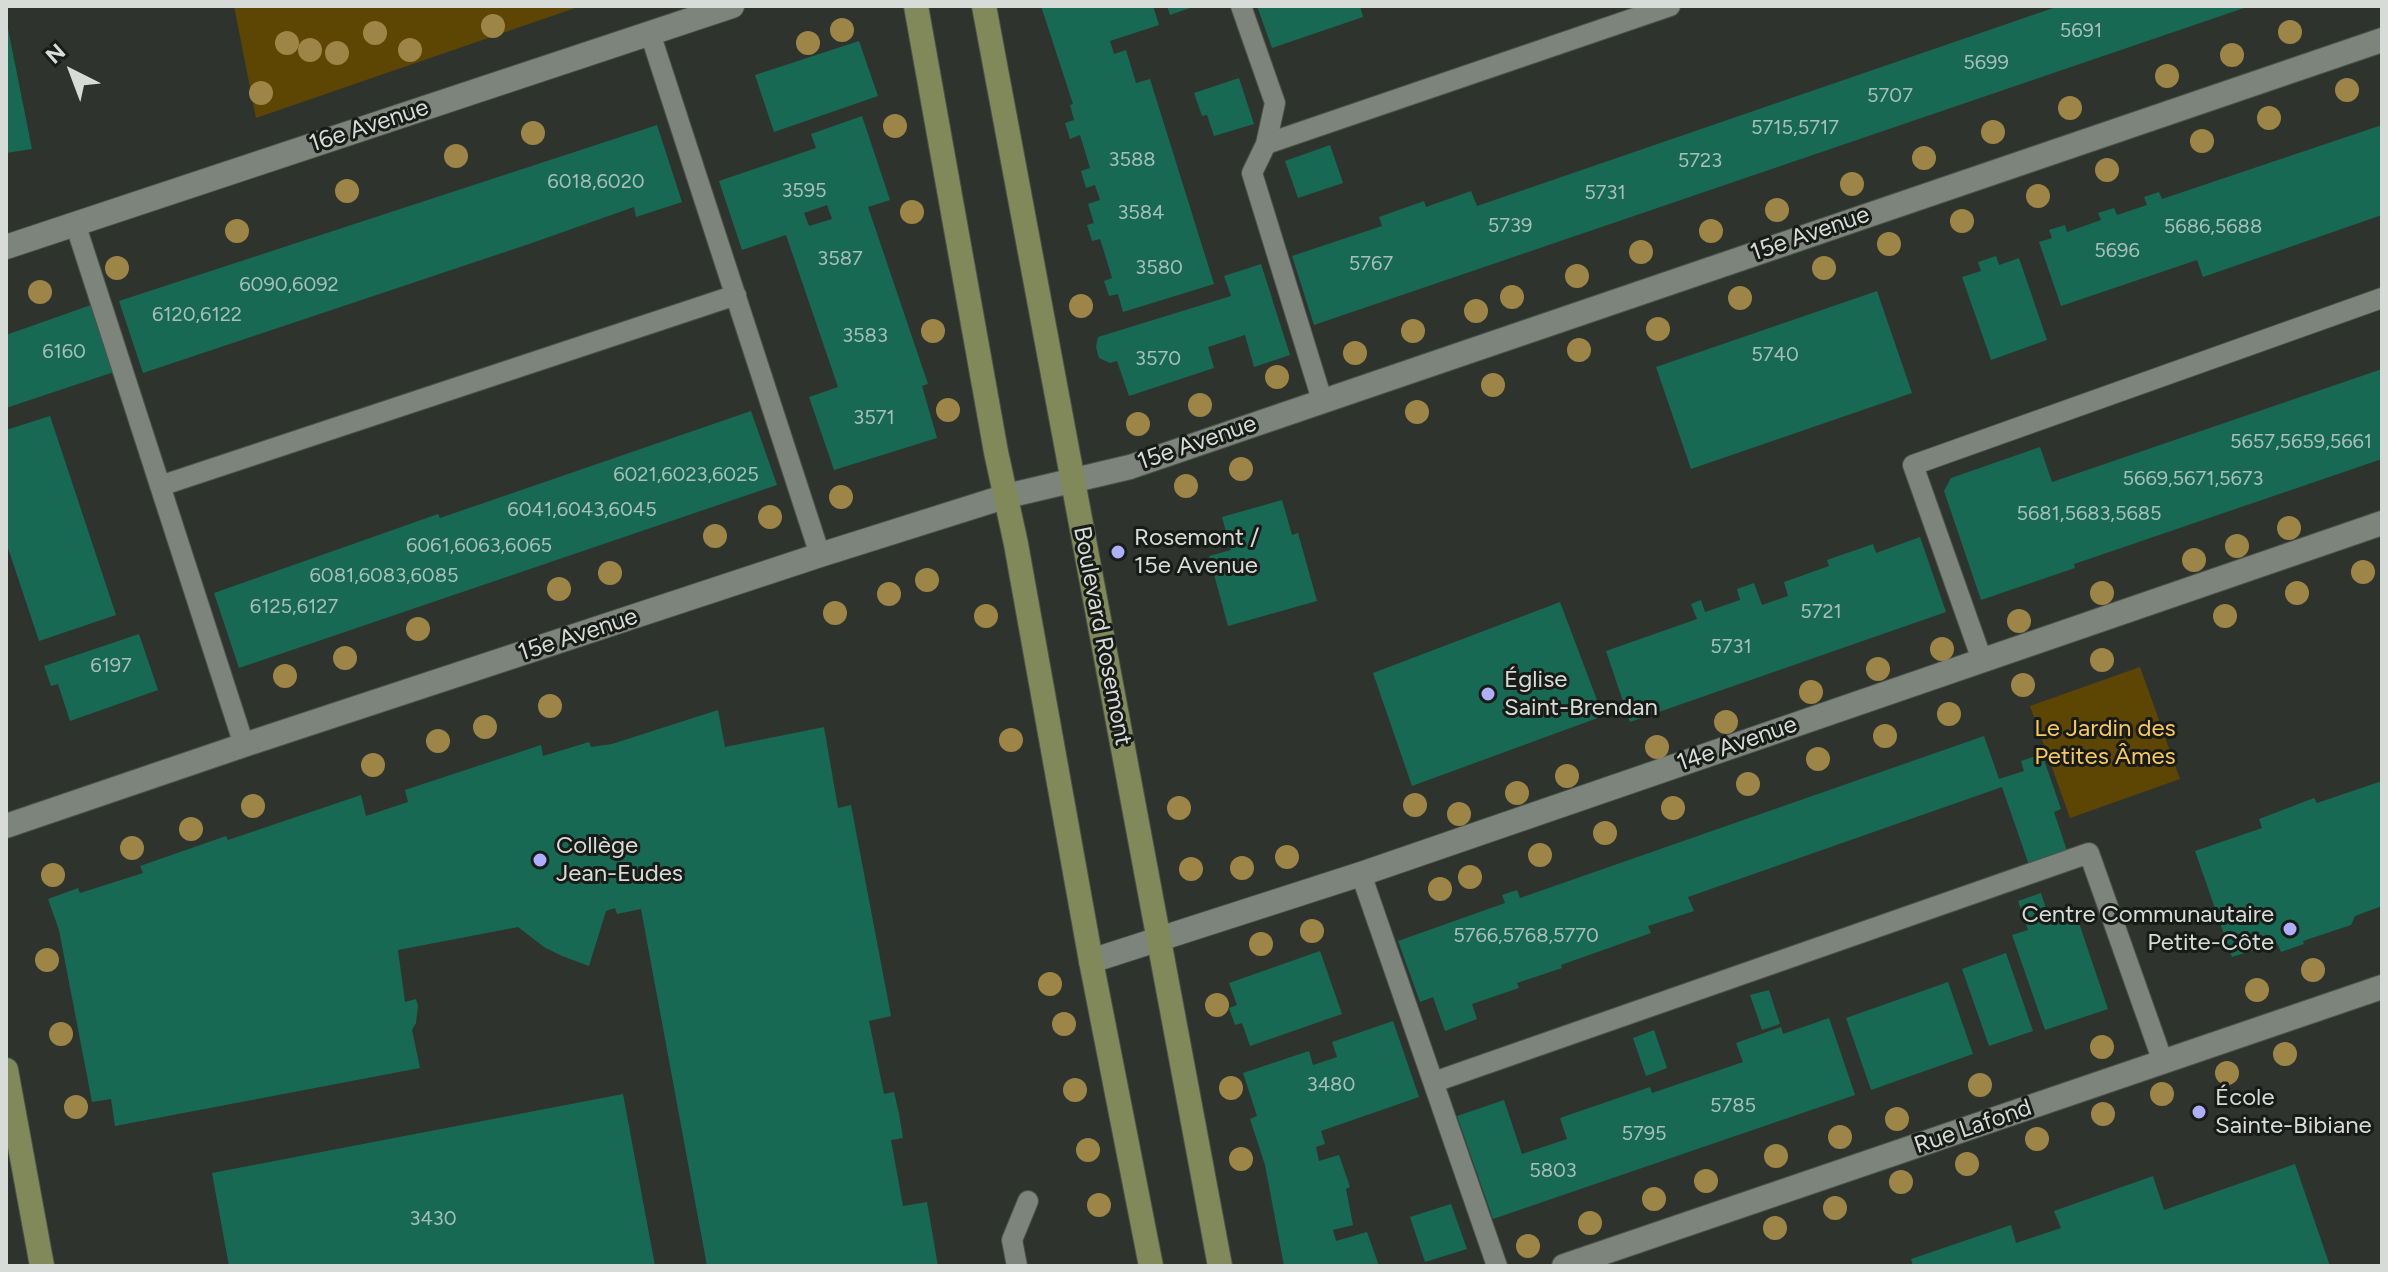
<!DOCTYPE html>
<meta charset="utf-8">
<style>
body{margin:0}
#map{position:relative;width:2388px;height:1272px;overflow:hidden;background:#2e342d;font-family:Figtree,sans-serif}
canvas{display:block}
.frame{position:absolute;inset:0;border:8px solid #d8dcd8;pointer-events:none}
.north{position:absolute;left:32px;top:32px;width:80px;height:80px;-webkit-text-stroke:6px #181b18;paint-order:stroke;rotate:318deg;font-size:22px;font-weight:700;line-height:32px;text-align:center;color:#d8dcd8}
.north::after{content:'';display:block;margin:auto;width:28px;height:36px;background:#d8dcd8;clip-path:polygon(50% 0,100% 100%,50% 72%,0 100%)}
</style>
<div id="map">
<canvas width="2388" height="1272"></canvas>
<div class="frame"></div>
<div class="north">N</div>
</div>
<script>
const ctx = document.querySelector('canvas').getContext('2d');
ctx.lineJoin = 'round';
function fillPath(path, color) { ctx.fillStyle = color; ctx.fill(path, 'evenodd'); }
function trace(path, color, width, dash) { ctx.strokeStyle = color; ctx.lineWidth = width; ctx.lineCap = dash ? 'butt' : 'round'; ctx.setLineDash(dash || []); ctx.stroke(path); }
function write(font, color, halo, rows, align = 'center') {
  ctx.font = font + ' Figtree,sans-serif'; ctx.lineWidth = 6; ctx.setLineDash([]); ctx.textBaseline = 'middle'; ctx.strokeStyle = halo; ctx.fillStyle = color; for (const [text, x, y, turn = 0] of rows) {
    ctx.save(); ctx.translate(x, y); ctx.rotate((+turn || 0) * Math.PI / 180); ctx.textAlign = isNaN(turn) ? turn : align; if (halo) ctx.strokeText(text, 0, 0); ctx.fillText(text, 0, 0); ctx.restore();
  }
}
fillPath(new Path2D(`
 M234,6H581L256,118Z
 M2140,667L2180,779L2070,818L2030,706Z`), '#5d4504');
fillPath(new Path2D(`
 M1041,6H1153L1159,25L1110,41L1114,54L1126,50L1136,83L1150,79L1214,284L1123,312L1118,294L1109,296L1104,281L1112,278L1106,258L1100,239L1092,241L1087,225L1094,223L1088,204L1100,200L1095,185L1086,188L1081,171L1090,168L1080,135L1070,139L1065,123L1074,120L1070,105L1073,104Z
 M1167,6H1193V7L1170,15Z
 M1257,6H1360L1363,17L1272,48Z
 M2059,6L2247,7L1314,325L1292,256L1382,226L1379,217L1424,201L1426,207L1471,191L1477,206Z
 M6,19L32,149L6,153Z
 M859,41L878,96L774,132L755,75Z
 M1239,78L1254,124L1214,136L1207,115L1202,116L1194,93Z
 M862,116L890,200L868,207L928,384L922,386L937,438L834,470L809,397L838,387L786,235L742,250L719,181L816,148L811,134ZM827,205L832,219L809,226L804,213Z
 M657,125L682,202L636,217L634,207L529,244L143,373L119,301Z
 M2382,125V215L2203,277L2197,260L2061,306L2039,242L2052,238L2049,230L2065,225L2067,232L2101,220L2098,213L2114,208L2117,215L2147,205L2144,197L2159,192L2162,199Z
 M1330,145L1343,183L1298,198L1285,161Z
 M1996,256L1999,265L2019,258L2047,340L1991,360L1962,277L1981,271L1978,262Z
 M1261,264L1290,355L1254,367L1245,335L1208,347L1214,368L1129,396L1117,361L1110,363L1099,358L1096,347L1098,337L1231,296L1224,276Z
 M1877,291L1912,393L1691,469L1656,367Z
 M91,305L114,372L6,408V335Z
 M2382,369V459L2080,562L2074,564L2075,568L1981,600L1944,491L1951,478L2040,447L2052,482Z
 M751,411L777,485L239,668L214,593L438,514L440,518Z
 M50,416L116,615L39,641L6,542V430Z
 M1282,500L1292,535L1298,533L1317,601L1228,626L1209,556L1231,550L1222,517Z
 M1920,537L1946,612L1630,722L1606,651L1697,619L1691,604L1701,600L1705,612L1740,600L1737,589L1754,583L1762,605L1788,596L1784,582L1829,566L1827,560L1873,544L1876,553Z
 M1560,602L1603,716L1412,786L1373,673Z
 M139,634L158,690L70,721L58,684L51,686L44,666Z
 M718,710L725,747L824,727L838,808L851,805L891,1016L869,1021L884,1094L894,1092L899,1114L903,1138L891,1140L903,1206L927,1202L938,1266H707L641,909L617,914L615,908L606,911L589,966L562,956L544,947L518,927L398,950L405,1002L416,999L418,1006L416,1023L412,1030L420,1068L115,1126L111,1099L92,1102L59,930L48,899L78,888L80,893L143,873L140,866L226,836L228,840L361,795L366,816L408,802L405,790L541,745L543,756L589,742L591,747L612,744Z
 M1984,736L1999,779L2024,771L2021,761L2042,754L2061,809L2054,812L2067,851L2029,865L2002,787L1688,897L1694,911L1648,926L1651,933L1561,965L1562,968L1517,983L1519,988L1472,1004L1477,1019L1445,1031L1433,997L1420,1002L1398,941L1505,903L1502,895L1517,890L1520,898Z
 M2382,781V906L2355,916L2351,925L2303,941L2304,944L2281,952L2277,943L2232,957L2195,851L2262,828L2259,819L2314,798L2317,803Z
 M2041,893L2048,915L2059,911L2061,918L2076,914L2108,1009L2045,1030L2012,935L2028,930L2018,901Z
 M1320,951L1342,1014L1250,1046L1242,1023L1235,1025L1229,1008L1237,1005L1229,983Z
 M2006,953L2033,1031L1989,1046L1962,969Z
 M1948,982L1973,1054L1871,1090L1846,1018Z
 M1769,990L1780,1024L1762,1030L1750,995Z
 M1829,1018L1855,1095L1493,1219L1457,1116L1504,1100L1522,1154L1567,1139L1560,1118L1650,1087L1652,1093L1743,1062L1736,1043L1781,1027L1783,1034Z
 M1393,1021L1419,1097L1321,1131L1325,1144L1316,1147L1319,1161L1339,1155L1350,1187L1346,1189L1353,1225L1333,1230L1336,1241L1367,1232L1379,1266H1284L1265,1165L1250,1119L1257,1116L1243,1073L1309,1051L1313,1065L1337,1057L1332,1042Z
 M1654,1030L1667,1068L1646,1076L1633,1038Z
 M623,1094L655,1266H229L212,1173Z
 M2295,1164L2330,1266H1913L1911,1259L2011,1225L2016,1243L2061,1228L2054,1211L2153,1176L2164,1210Z
 M1451,1204L1467,1249L1425,1262L1410,1217Z`), '#176953');
const lane = new Path2D(`
 M1241,6L1275,103L1266,144L1252,173L1322,400
 M650,33L820,555
 M1266,144L1670,6
 M75,223L244,745
 M160,486L736,295
 M1982,660L1913,465L2382,298
 M1361,874L1497,1266
 M1434,1082L2089,853L2163,1062
 M1017,1266L1012,1240L1028,1201`);
const street = new Path2D(`
 M6,247L732,6
 M6,826L244,745L820,555L1007,496L1130,467L2382,40
 M1091,961L1361,874L2382,523
 M1564,1266L2382,987`);
const secondary = new Path2D(`
 M916,6L996,452L1016,544L1091,961L1151,1266
 M984,6L1220,1266
 M6,1070L42,1266`);
trace(lane, '#4c524c', 22);
trace(street, '#4c524c', 26);
trace(secondary, '#4c524c', 26);
trace(lane, '#7c847b', 20);
trace(street, '#7c847b', 24);
trace(secondary, '#81895a', 24);
ctx.fillStyle = '#9d8547';
for (const [x, y] of [
 [493,26],
 [842,30],
 [2290,32],
 [375,33],
 [287,43],
 [808,43],
 [310,50],
 [410,50],
 [337,53],
 [2232,55],
 [2167,76],
 [2347,90],
 [261,93],
 [2070,108],
 [2269,118],
 [895,126],
 [1993,132],
 [533,133],
 [2202,141],
 [456,156],
 [1924,158],
 [2107,170],
 [1852,184],
 [347,191],
 [2038,196],
 [1777,210],
 [912,212],
 [1962,221],
 [237,231],
 [1711,231],
 [1889,244],
 [1641,252],
 [117,268],
 [1824,268],
 [1577,276],
 [40,292],
 [1512,297],
 [1740,298],
 [1081,306],
 [1476,311],
 [1658,329],
 [933,331],
 [1413,331],
 [1579,350],
 [1355,353],
 [1277,377],
 [1493,385],
 [1200,405],
 [948,410],
 [1417,412],
 [1138,424],
 [1241,469],
 [1186,486],
 [841,497],
 [770,517],
 [2289,528],
 [715,536],
 [2237,546],
 [2194,560],
 [2363,572],
 [610,573],
 [927,580],
 [559,589],
 [2102,593],
 [2297,593],
 [889,594],
 [835,613],
 [986,616],
 [2225,616],
 [2019,621],
 [418,629],
 [1942,649],
 [345,658],
 [2102,660],
 [1878,669],
 [285,676],
 [2023,685],
 [1811,692],
 [550,706],
 [1949,714],
 [1726,722],
 [485,727],
 [1885,736],
 [1011,740],
 [438,741],
 [1657,747],
 [1818,759],
 [373,765],
 [1567,776],
 [1748,784],
 [1517,793],
 [1415,805],
 [253,806],
 [1179,808],
 [1673,808],
 [1459,814],
 [191,829],
 [1605,833],
 [132,848],
 [1540,855],
 [1287,857],
 [1242,868],
 [1191,869],
 [53,875],
 [1470,877],
 [1440,889],
 [1312,931],
 [1261,944],
 [47,960],
 [2313,970],
 [1050,984],
 [2257,990],
 [1217,1005],
 [1064,1024],
 [61,1034],
 [2102,1047],
 [2285,1054],
 [2227,1073],
 [1980,1085],
 [1231,1088],
 [1075,1090],
 [2162,1094],
 [76,1107],
 [2103,1114],
 [1897,1119],
 [1840,1137],
 [2037,1139],
 [1088,1150],
 [1776,1156],
 [1241,1159],
 [1967,1164],
 [1706,1181],
 [1901,1182],
 [1654,1199],
 [1099,1205],
 [1835,1208],
 [1590,1223],
 [1775,1228],
 [1528,1246]
]) { ctx.beginPath(); ctx.arc(x, y, 12, 0, 2 * Math.PI); ctx.fill(); }
for (const [x, y, r, color] of [
 [1118,552,8,"#afaefa"],
 [1488,694,8,"#afaefa"],
 [540,860,8,"#afaefa"],
 [2290,929,8,"#afaefa"],
 [2199,1112,8,"#afaefa"]
]) { const dot = new Path2D(); dot.arc(x, y, r, 0, 2 * Math.PI); ctx.fillStyle = color; ctx.fill(dot); trace(dot, '#181b18', 3); }
write('20px', '#a8bfb7', null, [
 ["5691",2081,31],
 ["5699",1986,63],
 ["5707",1890,96],
 ["5715,5717",1795,128],
 ["3588",1132,160],
 ["5723",1700,161],
 ["6018,6020",596,182],
 ["3595",804,191],
 ["5731",1605,193],
 ["3584",1141,213],
 ["5739",1510,226],
 ["5686,5688",2213,227],
 ["5696",2117,251],
 ["3587",840,259],
 ["5767",1371,264],
 ["3580",1159,268],
 ["6090,6092",289,285],
 ["6120,6122",197,315],
 ["3583",865,336],
 ["6160",64,352],
 ["5740",1775,355],
 ["3570",1158,359],
 ["3571",874,418],
 ["5657,5659,5661",2301,442],
 ["6021,6023,6025",686,475],
 ["5669,5671,5673",2193,479],
 ["6041,6043,6045",582,510],
 ["5681,5683,5685",2089,514],
 ["6061,6063,6065",479,546],
 ["6081,6083,6085",384,576],
 ["6125,6127",294,607],
 ["5721",1821,612],
 ["5731",1731,647],
 ["6197",111,666],
 ["5766,5768,5770",1526,936],
 ["3480",1331,1085],
 ["5785",1733,1106],
 ["5795",1644,1134],
 ["5803",1553,1171],
 ["3430",433,1219]
]);
write('24px', '#d8dcd8', '#181b18', [
 ["16e Avenue",369,126,-18],
 ["15e Avenue",1810,234,-19],
 ["15e Avenue",1197,443,-19],
 ["15e Avenue",578,635,-18],
 ["Boulevard Rosemont",1102,636,79],
 ["14e Avenue",1737,744,-19],
 ["Rue Lafond",1973,1127,-19]
]);
write('24px', '#d8dcd8', '#181b18', [
 ["Rosemont /",1134,538],
 ["15e Avenue",1134,566],
 ["Église",1504,680],
 ["Saint-Brendan",1504,708],
 ["Collège",556,846],
 ["Jean-Eudes",556,874],
 ["Centre Communautaire",2274,915,"right"],
 ["Petite-Côte",2274,943,"right"],
 ["École",2215,1098],
 ["Sainte-Bibiane",2215,1126]
], 'left');
write('24px', '#f7c85d', '#181b18', [
 ["Le Jardin des",2105,729],
 ["Petites Âmes",2105,757]
]);
</script>
